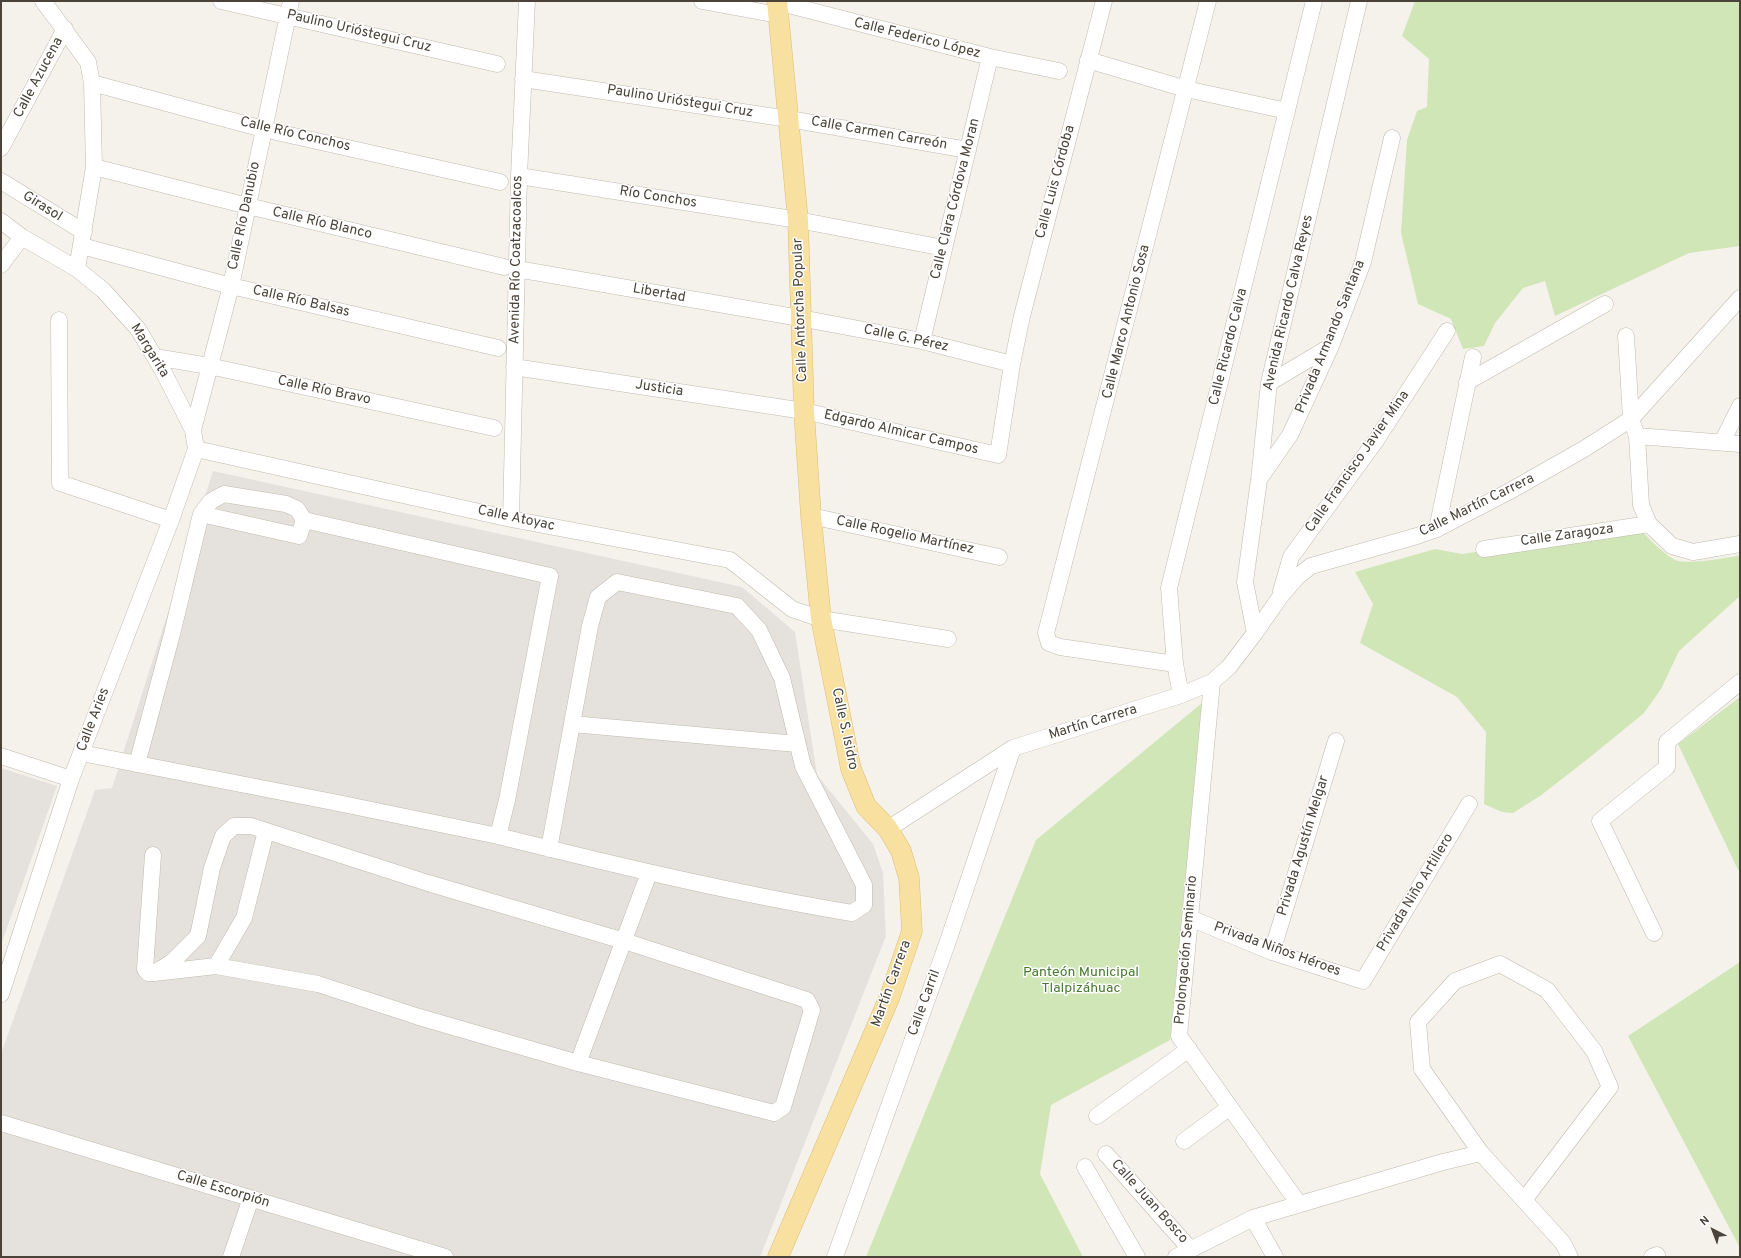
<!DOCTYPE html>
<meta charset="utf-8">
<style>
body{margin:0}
#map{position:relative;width:1741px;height:1258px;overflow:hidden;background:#f5f2eb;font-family:Overpass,sans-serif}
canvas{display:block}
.frame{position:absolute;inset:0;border:2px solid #494339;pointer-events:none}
.north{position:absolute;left:1693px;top:1210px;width:40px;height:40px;-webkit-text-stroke:3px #fff;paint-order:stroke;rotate:318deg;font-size:11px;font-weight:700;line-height:16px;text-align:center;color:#494339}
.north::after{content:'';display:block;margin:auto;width:14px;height:18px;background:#494339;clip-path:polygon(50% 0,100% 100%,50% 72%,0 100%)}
</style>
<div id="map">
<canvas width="1741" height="1258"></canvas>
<div class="frame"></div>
<div class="north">N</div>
</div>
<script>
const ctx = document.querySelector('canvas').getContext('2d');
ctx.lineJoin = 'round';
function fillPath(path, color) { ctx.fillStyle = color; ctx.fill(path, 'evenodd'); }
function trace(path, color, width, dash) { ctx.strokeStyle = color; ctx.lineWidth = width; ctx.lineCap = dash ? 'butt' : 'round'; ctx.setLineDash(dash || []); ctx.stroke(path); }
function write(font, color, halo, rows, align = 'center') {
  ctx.font = font + ' Overpass,sans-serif'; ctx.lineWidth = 3; ctx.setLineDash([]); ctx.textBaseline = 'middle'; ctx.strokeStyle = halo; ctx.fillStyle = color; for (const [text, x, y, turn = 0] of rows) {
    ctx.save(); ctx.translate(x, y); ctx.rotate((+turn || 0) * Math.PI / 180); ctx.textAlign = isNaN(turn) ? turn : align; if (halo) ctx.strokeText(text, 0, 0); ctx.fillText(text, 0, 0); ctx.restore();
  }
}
fillPath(new Path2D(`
 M213,471L742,587L795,632L817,775L873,844L883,873L886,936L760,1257H1V1054L95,790L112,788Z
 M1,768L57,786L1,945Z`), '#e5e1dc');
fillPath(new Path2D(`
 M1415,1H1740V246L1689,253L1555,316L1545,281L1523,288L1495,323L1484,346L1463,349L1451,319L1418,304L1401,233L1407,140L1417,111L1427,107L1429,59L1402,36Z
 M1638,528C1649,538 1661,552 1675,560C1686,565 1728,558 1740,555V596L1679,651L1661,689L1644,713L1589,758L1540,796L1513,813L1502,812L1484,804L1486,732L1457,697L1360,643L1373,604L1355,572L1435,549L1462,554Z
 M1740,697V874L1678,744Z
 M1202,703L1170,1040L1051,1105L1040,1174L1083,1257H866L1036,840Z
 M1740,962V1248L1628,1036Z`), '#d0e6b7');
const minor = new Path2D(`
 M43,1L88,62L92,83L94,167L77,269
 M221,1L497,64
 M702,1L778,15
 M777,2L990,57L1059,71
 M1088,60L1186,89L1287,111
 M523,79L789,119L968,150
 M92,83L263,129L500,182
 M1,148L65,29
 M94,167L248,206L504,267
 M519,176L798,220L944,248
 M1,181L84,232
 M1,221L22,237L77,269L103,290L138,329L163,371L193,430L196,449L171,520L71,779L1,994
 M82,246L231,286L498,348
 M1,265L22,237
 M517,269L800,318L922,341L1012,364
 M59,320L60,483L171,520
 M1626,336L1631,419L1637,436L1641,505L1649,524L1672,546L1693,552L1740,544
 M922,341L990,57
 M155,357L209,366L494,428
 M514,367L804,411L998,455L1012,364L1022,316L1104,1
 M1467,382L1605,304
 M1269,383L1331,346
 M193,430L231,286L291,1
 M1637,436L1740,444
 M1722,442L1740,406
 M196,449L511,519L730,560L792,609L821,619L948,639
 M1260,478L1290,435L1331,346L1363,262L1392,138
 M811,516L999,557
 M511,519L519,176L527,1
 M1437,529L1473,357
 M1484,549L1649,524
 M1281,591L1291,557L1377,439L1447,331
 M1255,633L1245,582L1259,480L1269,383L1359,1
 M1175,664L1060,647L1049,643L1046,633L1208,1
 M1212,682L1179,1036L1299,1204
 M1181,695L1175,664L1169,588L1314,1
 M572,724L797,744
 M81,753L333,802L498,836L507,800L550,576L304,520
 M1,756L71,779
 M137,764L172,634L201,514L211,501L224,494L286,504L297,509L304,520L299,536L201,514
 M888,829L1013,748L1181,695L1212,682L1229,667L1255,633L1280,597L1297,577L1311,566L1417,536L1437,529L1510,491L1584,449L1631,419L1740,298
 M498,836C615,865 732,893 852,913L864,905V885L803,766L782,678L759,630L737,606L617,582L598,597L590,626L549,849
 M153,855L145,969L148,973H154L216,966L318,984L419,1017L578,1063L774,1113L783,1107L812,1010L807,1000L624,941L428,883L251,826H234L223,836L212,868L198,936L172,962L154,973
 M1190,918L1272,952L1363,981L1469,804
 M1654,933L1600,821L1667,767V742L1740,682
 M1272,952L1336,741
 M216,966L244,918L266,831
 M578,1063L649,873
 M1097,1116L1189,1049
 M1,1123L445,1257
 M1184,1141L1230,1107
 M1106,1154L1191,1250
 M1085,1167L1137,1257
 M1524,1200L1610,1087L1594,1051L1547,990L1500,964L1455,981L1418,1022L1422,1069L1481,1153L1563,1243L1570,1257
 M1253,1218L1275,1257
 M231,1257L251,1198
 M835,1257L948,941L1013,748
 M1176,1257L1253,1218L1443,1162L1481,1153
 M1652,1257L1657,1255`);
const major = new Path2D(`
 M777,1L798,220L804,411L811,516L821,619L851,769L866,806L888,829L901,851L909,878L912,931L890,996L778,1257`);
trace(minor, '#c0baae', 17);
trace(major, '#ddbd71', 21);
trace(minor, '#fff', 16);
trace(major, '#f8e0a1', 20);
write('14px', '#494339', '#fff', [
 ["Paulino Urióstegui Cruz",359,32,13],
 ["Calle Federico López",917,39,14],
 ["Calle Azucena",39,78,-62],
 ["Paulino Urióstegui Cruz",680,102,9],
 ["Calle Carmen Carreón",879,134,10],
 ["Calle Río Conchos",295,135,13],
 ["Calle Luis Córdoba",1056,182,-75],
 ["Río Conchos",658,198,9],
 ["Calle Clara Córdova Moran",956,199,-76],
 ["Girasol",42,207,32],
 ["Calle Río Danubio",245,216,-78],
 ["Calle Río Blanco",322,224,13],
 ["Avenida Río Coatzacoalcos",517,260,-89],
 ["Libertad",659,294,10],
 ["Calle Río Balsas",301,302,13],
 ["Avenida Ricardo Calva Reyes",1289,303,-77],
 ["Calle Antorcha Popular",801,310,-92],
 ["Calle Marco Antonio Sosa",1127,322,-76],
 ["Privada Armando Santana",1331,337,-68],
 ["Calle G. Pérez",906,339,12],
 ["Calle Ricardo Calva",1229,347,-76],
 ["Margarita",149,351,58],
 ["Justicia",659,389,9],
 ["Calle Río Bravo",324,391,12],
 ["Edgardo Almicar Campos",901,433,13],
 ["Calle Francisco Javier Mina",1358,462,-55],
 ["Calle Martín Carrera",1477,506,-26],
 ["Calle Atoyac",516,519,12],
 ["Calle Rogelio Martínez",905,536,12],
 ["Calle Zaragoza",1567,536,-8],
 ["Calle Aries",94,720,-69],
 ["Martín Carrera",1093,723,-17],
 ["Calle S. Isidro",844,729,78],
 ["Privada Agustín Melgar",1304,846,-73],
 ["Privada Niño Artillero",1416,893,-59],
 ["Prolongación Seminario",1187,950,-85],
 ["Privada Niños Héroes",1277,950,20],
 ["Martín Carrera",892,984,-70],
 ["Calle Carril",925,1003,-70],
 ["Calle Escorpión",223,1190,17],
 ["Calle Juan Bosco",1149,1202,48]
]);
write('14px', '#4a782f', '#fff', [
 ["Panteón Municipal",1081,973],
 ["Tlalpizáhuac",1081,989]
]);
</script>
